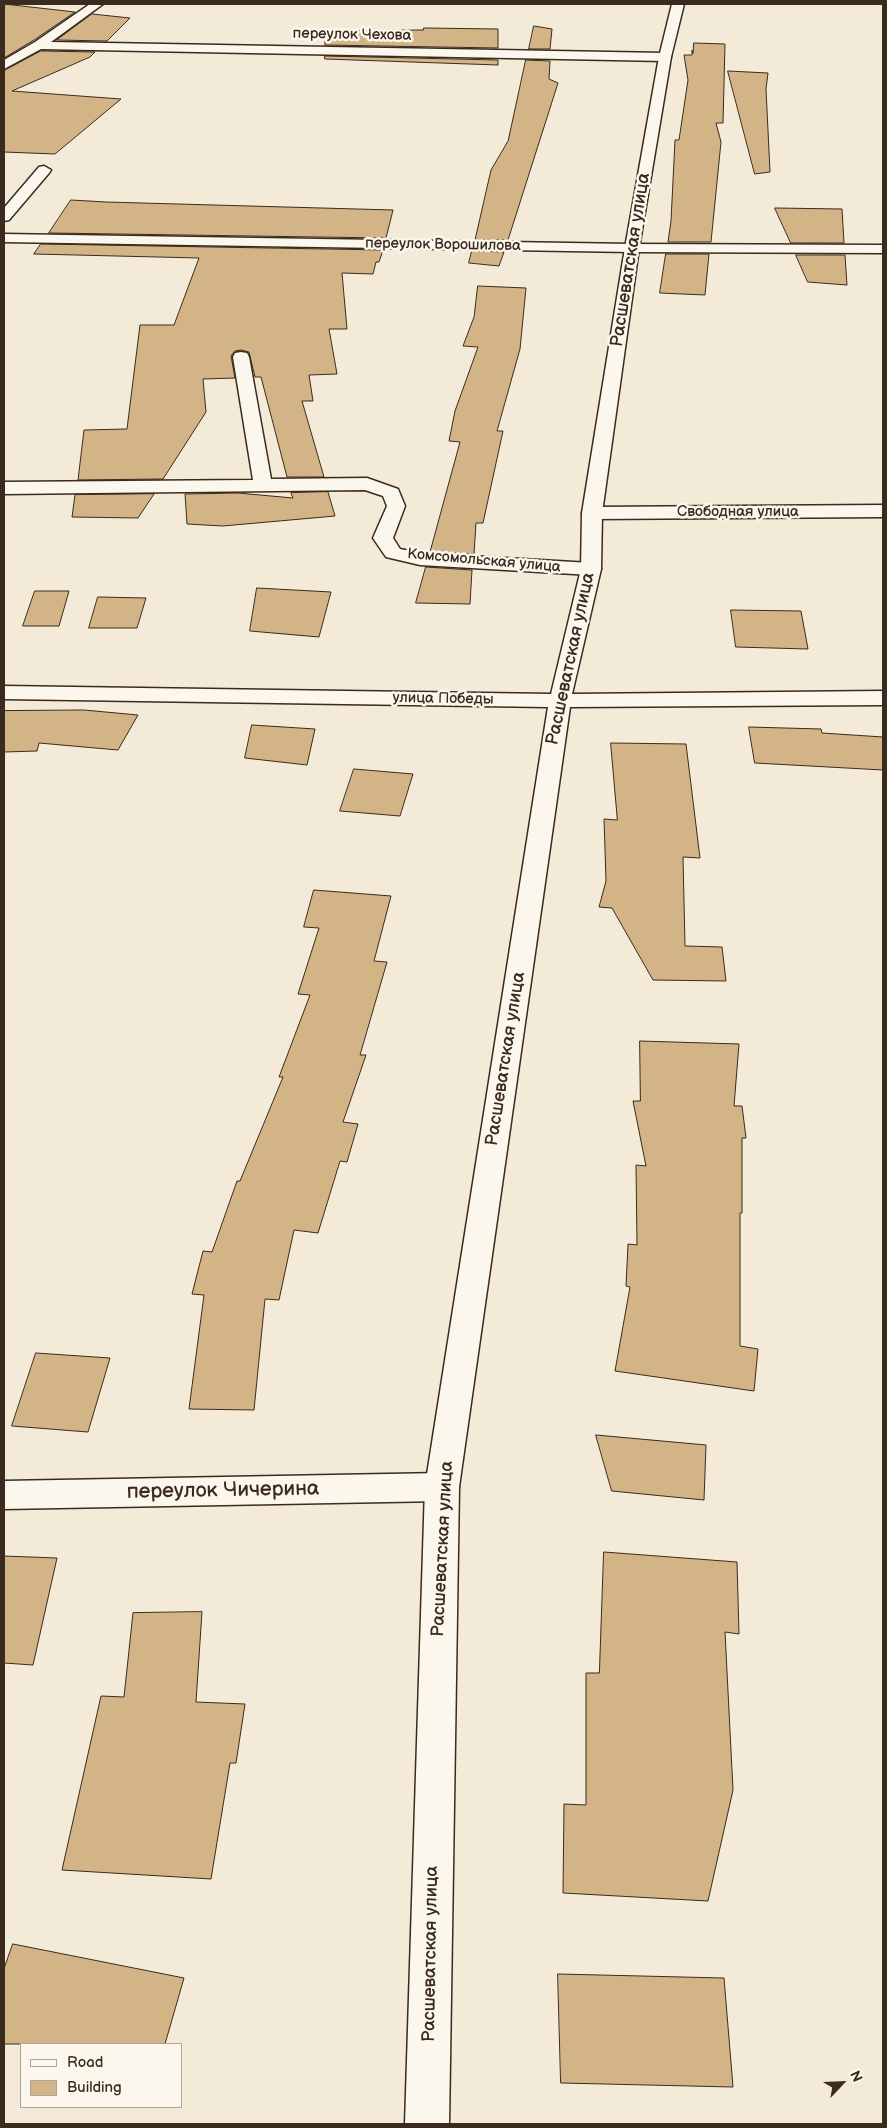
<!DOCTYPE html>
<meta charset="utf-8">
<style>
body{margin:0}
#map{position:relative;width:887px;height:2128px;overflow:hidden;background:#f3ead8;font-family:"Balsamiq Sans",sans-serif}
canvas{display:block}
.frame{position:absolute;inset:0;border:5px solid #3b2a1e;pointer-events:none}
.legend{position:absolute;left:20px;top:2043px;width:162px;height:65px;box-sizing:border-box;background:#fbf7ec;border:1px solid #aea59a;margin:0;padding:6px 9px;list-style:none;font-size:15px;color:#3b2a1e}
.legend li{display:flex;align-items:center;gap:10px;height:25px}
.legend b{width:25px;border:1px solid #aea59a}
.north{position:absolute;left:817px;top:2058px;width:50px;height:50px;-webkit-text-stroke:4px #fbf7ec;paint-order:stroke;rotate:65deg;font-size:14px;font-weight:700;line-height:20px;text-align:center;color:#3b2a1e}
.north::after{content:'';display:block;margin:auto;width:18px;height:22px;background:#3b2a1e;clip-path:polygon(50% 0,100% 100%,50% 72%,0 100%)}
</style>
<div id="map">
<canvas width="887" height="2128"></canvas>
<div class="frame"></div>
<ul class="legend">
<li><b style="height:6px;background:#fbf7ec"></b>Road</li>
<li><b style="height:14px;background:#d3b486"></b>Building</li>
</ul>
<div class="north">N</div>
</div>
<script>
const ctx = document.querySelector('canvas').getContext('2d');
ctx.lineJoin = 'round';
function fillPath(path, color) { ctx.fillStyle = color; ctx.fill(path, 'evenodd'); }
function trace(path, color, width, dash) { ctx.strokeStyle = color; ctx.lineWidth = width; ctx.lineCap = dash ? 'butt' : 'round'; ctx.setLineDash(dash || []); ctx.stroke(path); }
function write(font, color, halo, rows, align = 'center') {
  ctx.font = font + ' "Balsamiq Sans",sans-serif'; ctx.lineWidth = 5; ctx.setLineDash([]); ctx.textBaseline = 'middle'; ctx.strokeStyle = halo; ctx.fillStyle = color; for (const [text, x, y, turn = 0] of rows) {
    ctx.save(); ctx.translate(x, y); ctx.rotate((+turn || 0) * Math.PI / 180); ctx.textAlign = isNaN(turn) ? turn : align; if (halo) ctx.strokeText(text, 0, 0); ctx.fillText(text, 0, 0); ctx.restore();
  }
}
const building = new Path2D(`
 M4,4L75,12L34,40L4,58Z
 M92,14L130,18L107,41L57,40Z
 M534,26L552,29L550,49H529Z
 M424,28L498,29V48L325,45V31L423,30Z
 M694,43L725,44L723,123H716L721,142L711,242H668L671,221L675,140H679L688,80L684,55H692V50L693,53Z
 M41,51L95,52L90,57L12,91L121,99L55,154L4,152V71Z
 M325,56L498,60V65L325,59Z
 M526,60L550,61L549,79L558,83L508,240H475L491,170L508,141Z
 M728,71L768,73L766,89L770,172L755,174Z
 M71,200L106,202L393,210L386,238L49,233Z
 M775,208L842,209L844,243H791Z
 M41,244L383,250L379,262H376L373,274L342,273L347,329H329L337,374L309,375L313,401H302L324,477H287L261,377H255L249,352L241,350L235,351L231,356L235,378L203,379L206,412L163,479L78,480L84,430L127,429L140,325H174L199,258L34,254Z
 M472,251L504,252L499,266L469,263Z
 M666,254H709L705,295L660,293Z
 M796,255H845L847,285L808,282Z
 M478,286L526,288L520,349L497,431H503L483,523H476L474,554L430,552L460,442L449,441L455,411L478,347L463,346L474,317Z
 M328,492L335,516L223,526L187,524L185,494L238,493L293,498L291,493Z
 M154,494L138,518L72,517L75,495Z
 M426,567L472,570L470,604L416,603Z
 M257,588L331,592L319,637L250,631Z
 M35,591H69L59,626H23Z
 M98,597L146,598L137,628H89Z
 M731,610L801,611L808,649L736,647Z
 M84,710L138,715L118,750L39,743L37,751L4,752V711Z
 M252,725L315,729L307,765L245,758Z
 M749,727L821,729L822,733L883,737V770L755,763Z
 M611,743L686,744L700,858L683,857L685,946L722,947L726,981L653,980L612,908L599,907L606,881L604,819L617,820Z
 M354,769L413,774L400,816L340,811Z
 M314,890L391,896L374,961L387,962L360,1055H366L343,1122L358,1124L347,1162L340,1161L318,1233L294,1230L279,1300L265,1299L254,1410L189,1409L204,1295L192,1294L203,1251L212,1252L237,1181H240L283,1077H279L310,995L298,994L319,928L304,927Z
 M640,1041L739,1044L734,1106H742L746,1138H742V1213H740V1346L758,1349L754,1391L615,1371L630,1287L626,1286L628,1244L637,1245L636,1165L646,1166L633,1101H640Z
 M36,1353L110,1358L88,1432L12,1426Z
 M596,1435L706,1445L704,1500L612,1491Z
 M604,1552L737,1562L739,1634L725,1632L733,1790L708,1901L563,1893L564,1804L586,1805V1673H599Z
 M4,1556L57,1558L33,1665L4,1663Z
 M202,1612L196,1702L245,1704L236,1763H230L211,1879L62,1870L101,1696L124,1697L133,1613Z
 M13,1944L184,1978L165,2044H4V1969Z
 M558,1974L724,1978L733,2087L561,2083Z`);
fillPath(building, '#d3b486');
trace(building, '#3b2a1e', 1);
const minor = new Path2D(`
 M90,4H103L51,42L665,53L671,57L665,61L41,49L4,69V60L35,42Z
 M44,166L51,170L49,173L9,220L4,221V208L39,167Z
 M4,234L632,244L883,245V253L632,252L4,242Z
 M241,352L247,353L249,357L271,479L367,478L398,489L405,506L393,538L400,549L420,553L591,563L598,565L601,569L598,573L591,575L420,565L386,557L373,538L387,506L383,496L365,490L4,494V482L253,480L233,357L235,353Z
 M883,505V517L592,519L585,517L582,513L585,509L592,507Z
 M442,1473L454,1477L459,1487L454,1497L442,1501L4,1509V1481Z`);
const tertiary = new Path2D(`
 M672,4H684L671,57L639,248L602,513L601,569L572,694L883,691V705L570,707L459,1487L449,2124H405L425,1487L548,707L4,699V686L551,694L581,569L582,513L625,248L659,57Z`);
trace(minor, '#3b2a1e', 3);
trace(tertiary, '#3b2a1e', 3);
fillPath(minor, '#fbf7ec');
fillPath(tertiary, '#fbf7ec');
write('15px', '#3b2a1e', '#fbf7ec', [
 ["переулок Чехова",352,35,1],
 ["переулок Ворошилова",443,245,1],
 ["Свободная улица",738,512],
 ["Комсомольская улица",484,561,5],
 ["улица Победы",443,699,1]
]);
write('18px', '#3b2a1e', '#fbf7ec', [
 ["Расшеватская улица",631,260,-81],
 ["Расшеватская улица",571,659,-78],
 ["Расшеватская улица",506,1059,-81],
 ["Расшеватская улица",443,1549,-87],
 ["Расшеватская улица",431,1954,-89]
]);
write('21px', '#3b2a1e', '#fbf7ec', [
 ["переулок Чичерина",223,1491,-1]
]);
</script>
